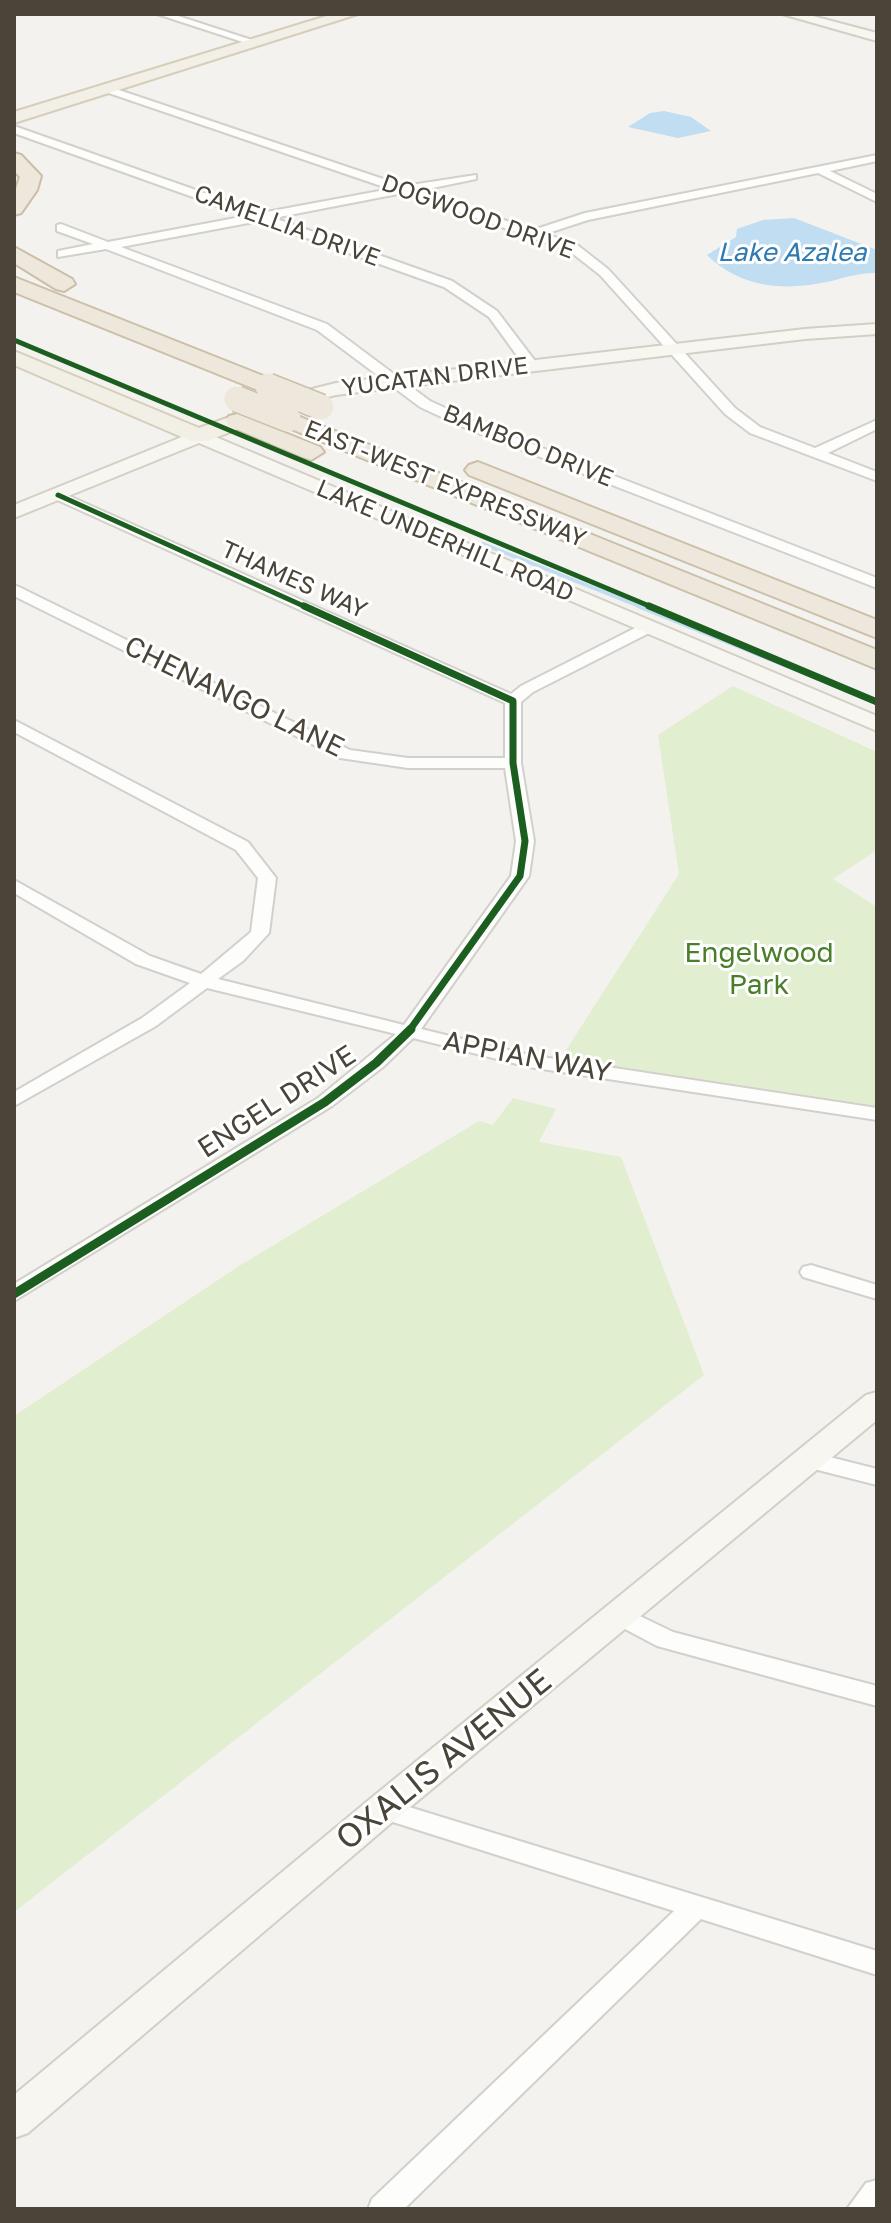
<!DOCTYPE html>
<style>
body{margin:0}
#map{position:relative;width:891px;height:2223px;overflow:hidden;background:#f4f2ee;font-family:"Golos Text",sans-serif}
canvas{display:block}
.frame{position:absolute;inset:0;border:16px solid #4b4439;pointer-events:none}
</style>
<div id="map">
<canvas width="891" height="2223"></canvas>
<div class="frame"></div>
</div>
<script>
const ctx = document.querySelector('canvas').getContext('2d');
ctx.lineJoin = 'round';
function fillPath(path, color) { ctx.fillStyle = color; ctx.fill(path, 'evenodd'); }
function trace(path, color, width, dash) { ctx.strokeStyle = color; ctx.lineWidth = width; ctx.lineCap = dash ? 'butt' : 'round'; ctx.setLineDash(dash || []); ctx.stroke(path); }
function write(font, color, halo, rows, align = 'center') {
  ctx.font = font + ' "Golos Text",sans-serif'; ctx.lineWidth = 6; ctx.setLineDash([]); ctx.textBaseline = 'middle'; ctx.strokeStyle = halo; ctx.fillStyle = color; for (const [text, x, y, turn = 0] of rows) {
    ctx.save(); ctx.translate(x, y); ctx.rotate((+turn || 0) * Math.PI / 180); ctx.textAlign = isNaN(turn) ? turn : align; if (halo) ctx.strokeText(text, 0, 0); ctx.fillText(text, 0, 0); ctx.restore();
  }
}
fillPath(new Path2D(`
 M733,686L877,752V850L833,879L877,907V1106L561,1058L679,874L658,735Z
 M513,1098L556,1109L539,1142L621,1157L704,1375L14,1912V1416L239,1266L479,1121L493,1125Z`), '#e1eecf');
fillPath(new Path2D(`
 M664,111L691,117L711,131L678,138L628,127L650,113Z
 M794,218L877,250V273C860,272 843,278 827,282C783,291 741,288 707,255L736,237L737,229L763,220Z`), '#c0ddf1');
trace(new Path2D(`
 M483,544L644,608`), '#c0ddf1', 4);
trace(new Path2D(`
 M639,606L877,702`), '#c0ddf1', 5);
const street = new Path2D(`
 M157,14H172L261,43L252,45Z
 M107,86L404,186L476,175V179L418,191L533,230L585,213L877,155V161L830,171L877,194V202L818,173L588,220L545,234L576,244L608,269L735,408L760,427L815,448L877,420V429L828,453L877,472V481L750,433L725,414L600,275L568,250L403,193L274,218L452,281L497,311L538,365L536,368H526L489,317L444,287L259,221L121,247L327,324L430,401L473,421L877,578V588L463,427L420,407L317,330L106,249L58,257V251L93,244L57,231V225L61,224L108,242L246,216L14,133V126L261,213L390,189L103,91L102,89Z
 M58,491L511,694L521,686L641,625H653V631L533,692L521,702V763L534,841L529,876L421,1029L529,1055L877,1108V1120L529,1067L413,1038L383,1067L332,1106L14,1301V1284L318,1098L396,1034L207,988L156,1026L14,1106V1092L142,1018L190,983L136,964L14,893V880L150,956L201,974L251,932L258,878L236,850L14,732V720L248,842L276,878L269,933L243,961L218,979L404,1025L511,876L516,841L505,768H408L340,758L14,596V585L19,587L350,750L408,758H505V703L53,498V492Z
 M811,1265L877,1285V1299L803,1277L800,1272L803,1267Z
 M810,1452L877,1469V1485L802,1466L798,1460L802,1454Z
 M621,1607L673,1632L877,1686V1706L657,1646L612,1622L609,1616L612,1610Z
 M383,1799L877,1951V1975L701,1919L404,2209H368L372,2199L674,1911L374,1816L370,1809L374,1802Z
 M877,2180V2209H847L866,2183Z`);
const secondary = new Path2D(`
 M782,14H805L877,33V41Z
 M877,324V334L805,339L384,389L336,395L283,408L274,402L276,398L336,383L805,329Z
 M199,430L877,716V731L199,443L14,518V505Z
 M877,1392V1420L396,1819L28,2133L14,2138V2095L370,1799L866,1395Z`);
const primary = new Path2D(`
 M333,14H358L14,123V112Z
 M14,351L199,428L238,414L249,421L246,426L207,441H191L14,365Z`);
const highway = new Path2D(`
 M14,153L21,155L41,176L37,190L21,213L14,215V194L20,177L14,171Z
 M14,247L72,279L75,284L64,291L56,289L14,263Z
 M14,277L276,381L280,386L276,391H260L14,292Z
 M288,412L877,650V669L279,424L276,419Z
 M238,414L320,447L324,452L311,460L302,457L229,426L226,421L229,416Z
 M478,462L877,620V638L469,475L465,470L469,465Z`);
trace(street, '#d2d0cb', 4);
trace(secondary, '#d3cfc5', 4);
trace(primary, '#d6cebb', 4);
trace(highway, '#ccbfa9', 4);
fillPath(street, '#fdfdfc');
fillPath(secondary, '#f7f6f1');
fillPath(primary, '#f2efe6');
fillPath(highway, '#ede8db');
const highwayBridge = new Path2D(`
 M268,386L321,407
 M237,399L288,419`);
trace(highwayBridge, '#ccbfa9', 28, []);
trace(highwayBridge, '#ede8db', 25);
trace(new Path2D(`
 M14,340L654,608
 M58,495L308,608`), '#1b5e20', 5);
trace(new Path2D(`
 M304,606L513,701V763L525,841L520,876L409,1031
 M649,606L877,702`), '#1b5e20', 7);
trace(new Path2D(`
 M14,1294L325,1102L376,1063L411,1029`), '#1b5e20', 9);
write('24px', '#4b4439', '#fff', [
 ["DOGWOOD DRIVE",478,217,20],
 ["CAMELLIA DRIVE",287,226,20],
 ["YUCATAN DRIVE",435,377,-7],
 ["BAMBOO DRIVE",528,446,22],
 ["EAST-WEST EXPRESSWAY",445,484,22],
 ["LAKE UNDERHILL ROAD",445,541,23],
 ["THAMES WAY",294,580,24]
]);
write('italic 26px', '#2e7ab2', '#fff', [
 ["Lake Azalea",792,253]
]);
write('28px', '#4b4439', '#fff', [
 ["CHENANGO LANE",234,697,26],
 ["APPIAN WAY",527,1057,11],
 ["ENGEL DRIVE",277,1102,-33]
]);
write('28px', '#4a7f2a', '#fff', [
 ["Engelwood",759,953],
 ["Park",759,985]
]);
write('34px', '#4b4439', '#fff', [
 ["OXALIS AVENUE",444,1760,-39]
]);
</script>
